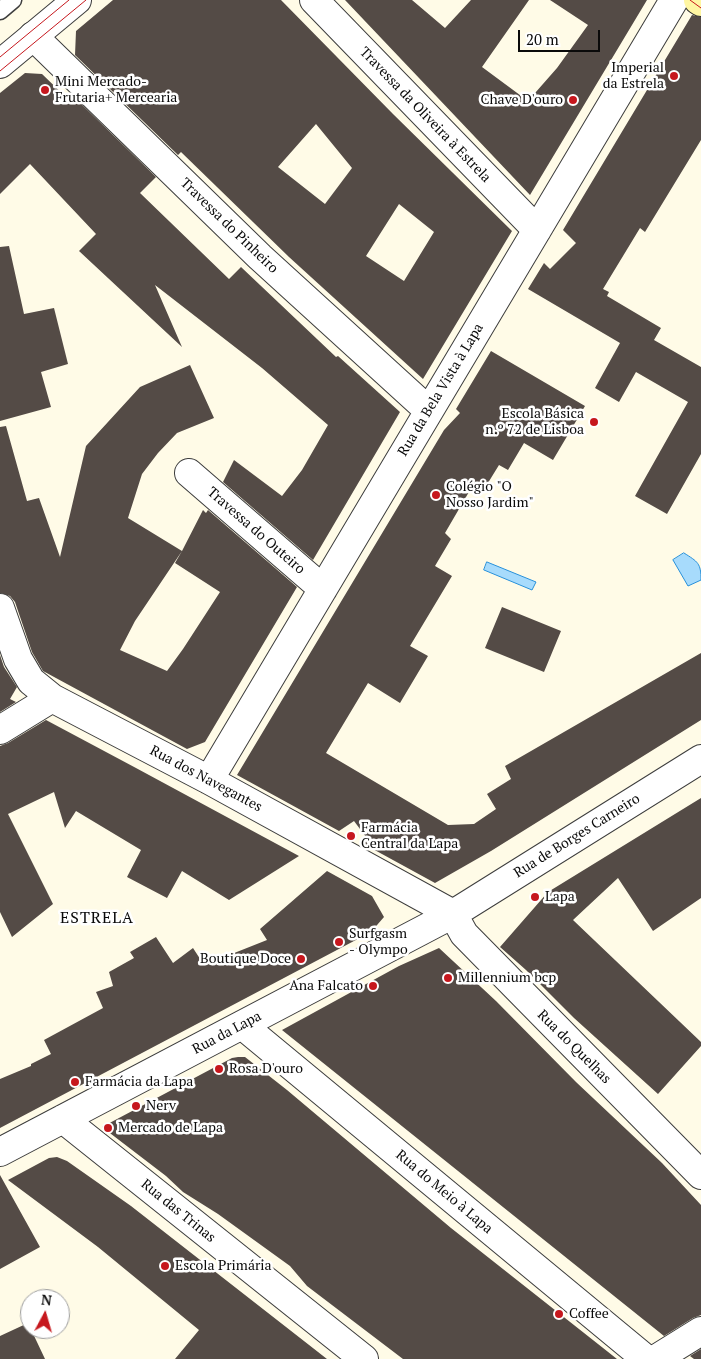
<!DOCTYPE html>
<meta charset="utf-8">
<style>
body{margin:0}
#map{position:relative;width:701px;height:1359px;overflow:hidden;background:#fffbe7;font-family:"PT Serif",serif}
canvas{display:block}
.north{position:absolute;left:20px;top:1289px;width:50px;height:50px;box-sizing:border-box;background:#fff;border:1px solid #9d9d9d;border-radius:50%;rotate:6deg;font-size:14px;font-weight:700;line-height:20px;text-align:center;color:#0a0a0a}
.north::after{content:'';display:block;margin:auto;width:18px;height:22px;background:#c6171d;clip-path:polygon(50% 0,100% 100%,50% 72%,0 100%)}
.scale{position:absolute;left:518px;top:30px;width:82px;height:22px;box-sizing:border-box;border:2px solid #0a0a0a;border-top:0;padding-left:6px;font-size:15px;line-height:18px;white-space:nowrap;color:#0a0a0a;-webkit-text-stroke:4px #fff;paint-order:stroke}
</style>
<div id="map">
<canvas width="701" height="1359"></canvas>
<div class="north">N</div>
<div class="scale">20 m</div>
</div>
<script>
const ctx = document.querySelector('canvas').getContext('2d');
ctx.lineJoin = 'round';
function fillPath(path, color) { ctx.fillStyle = color; ctx.fill(path, 'evenodd'); }
function trace(path, color, width, dash) { ctx.strokeStyle = color; ctx.lineWidth = width; ctx.lineCap = dash ? 'butt' : 'round'; ctx.setLineDash(dash || []); ctx.stroke(path); }
function write(font, color, halo, rows, align = 'center') {
  ctx.font = font + ' "PT Serif",serif'; ctx.lineWidth = 5; ctx.setLineDash([]); ctx.textBaseline = 'middle'; ctx.strokeStyle = halo; ctx.fillStyle = color; for (const [text, x, y, turn = 0] of rows) {
    ctx.save(); ctx.translate(x, y); ctx.rotate((+turn || 0) * Math.PI / 180); ctx.textAlign = isNaN(turn) ? turn : align; if (halo) ctx.strokeText(text, 0, 0); ctx.fillText(text, 0, 0); ctx.restore();
  }
}
const water = new Path2D(`
 M684,553C698,562 701,563 701,580L688,586L673,560Z
 M487,562L536,582L532,590L484,570Z`);
fillPath(water, '#a7dbfc');
trace(water, '#2790da', 1);
fillPath(new Path2D(`
 M113,0H281L393,114L512,231L423,379L289,257L181,152L178,155L75,55L76,31ZM316,124L352,168L325,204L278,167ZM399,204L434,232L404,281L366,256Z
 M345,0H412L445,28L471,0H529L482,67L528,101L557,68L588,25L550,0H647L530,195Z
 M692,15L701,17V140L645,232L640,228L603,289L609,292L607,296L661,328L654,340L701,367V454L667,514L635,496L688,402L636,372L619,402L595,388L620,343L528,289L544,263L550,269L576,243L563,230Z
 M25,73L42,74L72,103L73,96L156,177L140,193L229,279L241,267L336,357L338,356L400,412L313,560L223,482L234,460L282,496L302,470L328,425L262,368L155,285L182,347L79,251L96,234L30,164L0,194V93Z
 M9,246L24,314L54,308L68,364L41,372L51,407L0,421V247Z
 M491,351L585,406L553,460L524,443L508,470L499,465L483,491L473,485L445,533L451,539L435,566L452,576L410,646L428,656L400,703L368,683L326,753L448,825L474,824L496,809L487,794L511,779L505,766L701,653V720L491,851L435,883L360,842L366,837L354,821L339,831L237,775L444,430L460,413L456,409Z
 M190,365L214,418L177,433L158,453L142,474L128,518L182,551L203,510L206,513L208,510L297,587L205,742L187,749L43,671L32,652L15,602L10,596L0,593V427L6,426L27,501L39,498L60,557L86,446L140,387ZM182,551L175,563L220,592L183,649L167,671L120,650L135,621Z
 M502,607L561,631L544,672L485,648Z
 M0,655L4,667L17,687L10,699L16,702L0,712Z
 M46,720L136,768L299,856L229,900L182,871L167,898L127,877L141,850L76,811L65,828L54,792L8,814L53,904L12,937L0,912V746L8,743Z
 M701,798V898L653,931L618,878L573,920L701,1042V1046L658,1094L574,1018L526,970L500,947L548,892Z
 M327,871L372,896L384,917L371,932L0,1128V1079L31,1066V1064L51,1054L44,1040L103,1008L96,992L113,986L109,972L134,958L130,952L156,937L173,963L193,948L204,965L267,940L260,929Z
 M439,948L496,1001L576,1082L662,1163L701,1205V1315L693,1318L664,1336L282,1030L399,966Z
 M238,1057H245L287,1090L451,1228L617,1359H403L307,1286L290,1266L218,1214L183,1192L166,1176L102,1127L232,1058Z
 M57,1157L67,1161L131,1206L327,1359H175L199,1330L98,1247L8,1180L49,1158Z
 M0,1175L40,1247L0,1269Z
 M28,1323L45,1359H0V1336Z
 M701,1349V1359H694L690,1356Z`), '#544b46');
const service = new Path2D(`
 M0,11L13,0`);
const minor = new Path2D(`
 M314,0L537,230
 M33,36L260,257L429,411
 M189,473L323,589
 M0,608L18,659L31,681L52,698L209,780L453,914
 M0,730L52,698
 M209,780L674,0
 M453,914L464,934L701,1175
 M242,1025L646,1359
 M63,1119L364,1359
 M0,1152L453,914L701,759
 M656,1359L701,1331`);
const tertiary = new Path2D(`
 M0,64L77,0`);
const secondary = new Path2D(`
 M698,0L701,2`);
trace(service, '#3d3d3d', 19);
trace(minor, '#3d3d3d', 30);
trace(tertiary, '#3d3d3d', 30);
trace(secondary, '#2c2c2c', 30);
trace(service, '#fff', 16);
trace(minor, '#fff', 28);
trace(tertiary, '#fff', 28);
trace(secondary, '#fff6a2', 28);
trace(new Path2D(`
 M690,0L701,8
 M0,57L69,0
 M0,71L86,0`), '#c6171d', 1);
for (const [x, y, r, color] of [
 [674,76,5,"#c6171d"],
 [45,90,5,"#c6171d"],
 [573,100,5,"#c6171d"],
 [594,422,5,"#c6171d"],
 [436,495,5,"#c6171d"],
 [351,836,5,"#c6171d"],
 [535,897,5,"#c6171d"],
 [339,942,5,"#c6171d"],
 [301,959,5,"#c6171d"],
 [448,978,5,"#c6171d"],
 [373,986,5,"#c6171d"],
 [219,1069,5,"#c6171d"],
 [75,1082,5,"#c6171d"],
 [136,1106,5,"#c6171d"],
 [108,1128,5,"#c6171d"],
 [165,1266,5,"#c6171d"],
 [559,1314,5,"#c6171d"]
]) { const dot = new Path2D(); dot.arc(x, y, r, 0, 2 * Math.PI); ctx.fillStyle = color; ctx.fill(dot); trace(dot, '#fff', 2); }
write('14px', '#0a0a0a', '#fff', [
 ["Imperial",664,68,"right"],
 ["da Estrela",664,84,"right"],
 ["Mini Mercado-",55,82],
 ["Frutaria+ Mercearia",55,98],
 ["Chave D'ouro",563,100,"right"],
 ["Escola Básica",584,414,"right"],
 ["n.º 72 de Lisboa",584,430,"right"],
 ["Colégio \"O",446,487],
 ["Nosso Jardim\"",446,503],
 ["Farmácia",361,828],
 ["Central da Lapa",361,844],
 ["Lapa",545,897],
 ["Surfgasm",349,934],
 ["- Olympo",349,950],
 ["Boutique Doce",291,959,"right"],
 ["Millennium bcp",458,978],
 ["Ana Falcato",363,986,"right"],
 ["Rosa D'ouro",229,1069],
 ["Farmácia da Lapa",85,1082],
 ["Nerv",146,1106],
 ["Mercado de Lapa",118,1128],
 ["Escola Primária",175,1266],
 ["Coffee",569,1314]
], 'left');
write('14px', '#0a0a0a', '#fff', [
 ["Travessa da Oliveira à Estrela",425,115,46],
 ["Travessa do Pinheiro",229,226,44],
 ["Rua da Bela Vista à Lapa",441,390,-59],
 ["Travessa do Outeiro",256,531,41],
 ["Rua dos Navegantes",206,779,28],
 ["Rua de Borges Carneiro",577,836,-32],
 ["Rua da Lapa",227,1033,-28],
 ["Rua do Quelhas",574,1047,45],
 ["Rua do Meio à Lapa",444,1192,40],
 ["Rua das Trinas",178,1211,39]
]);
ctx.letterSpacing = '1px';
write('16px', '#0a0a0a', '#fff', [
 ["ESTRELA",97,918]
]);
ctx.letterSpacing = '0px';
</script>
